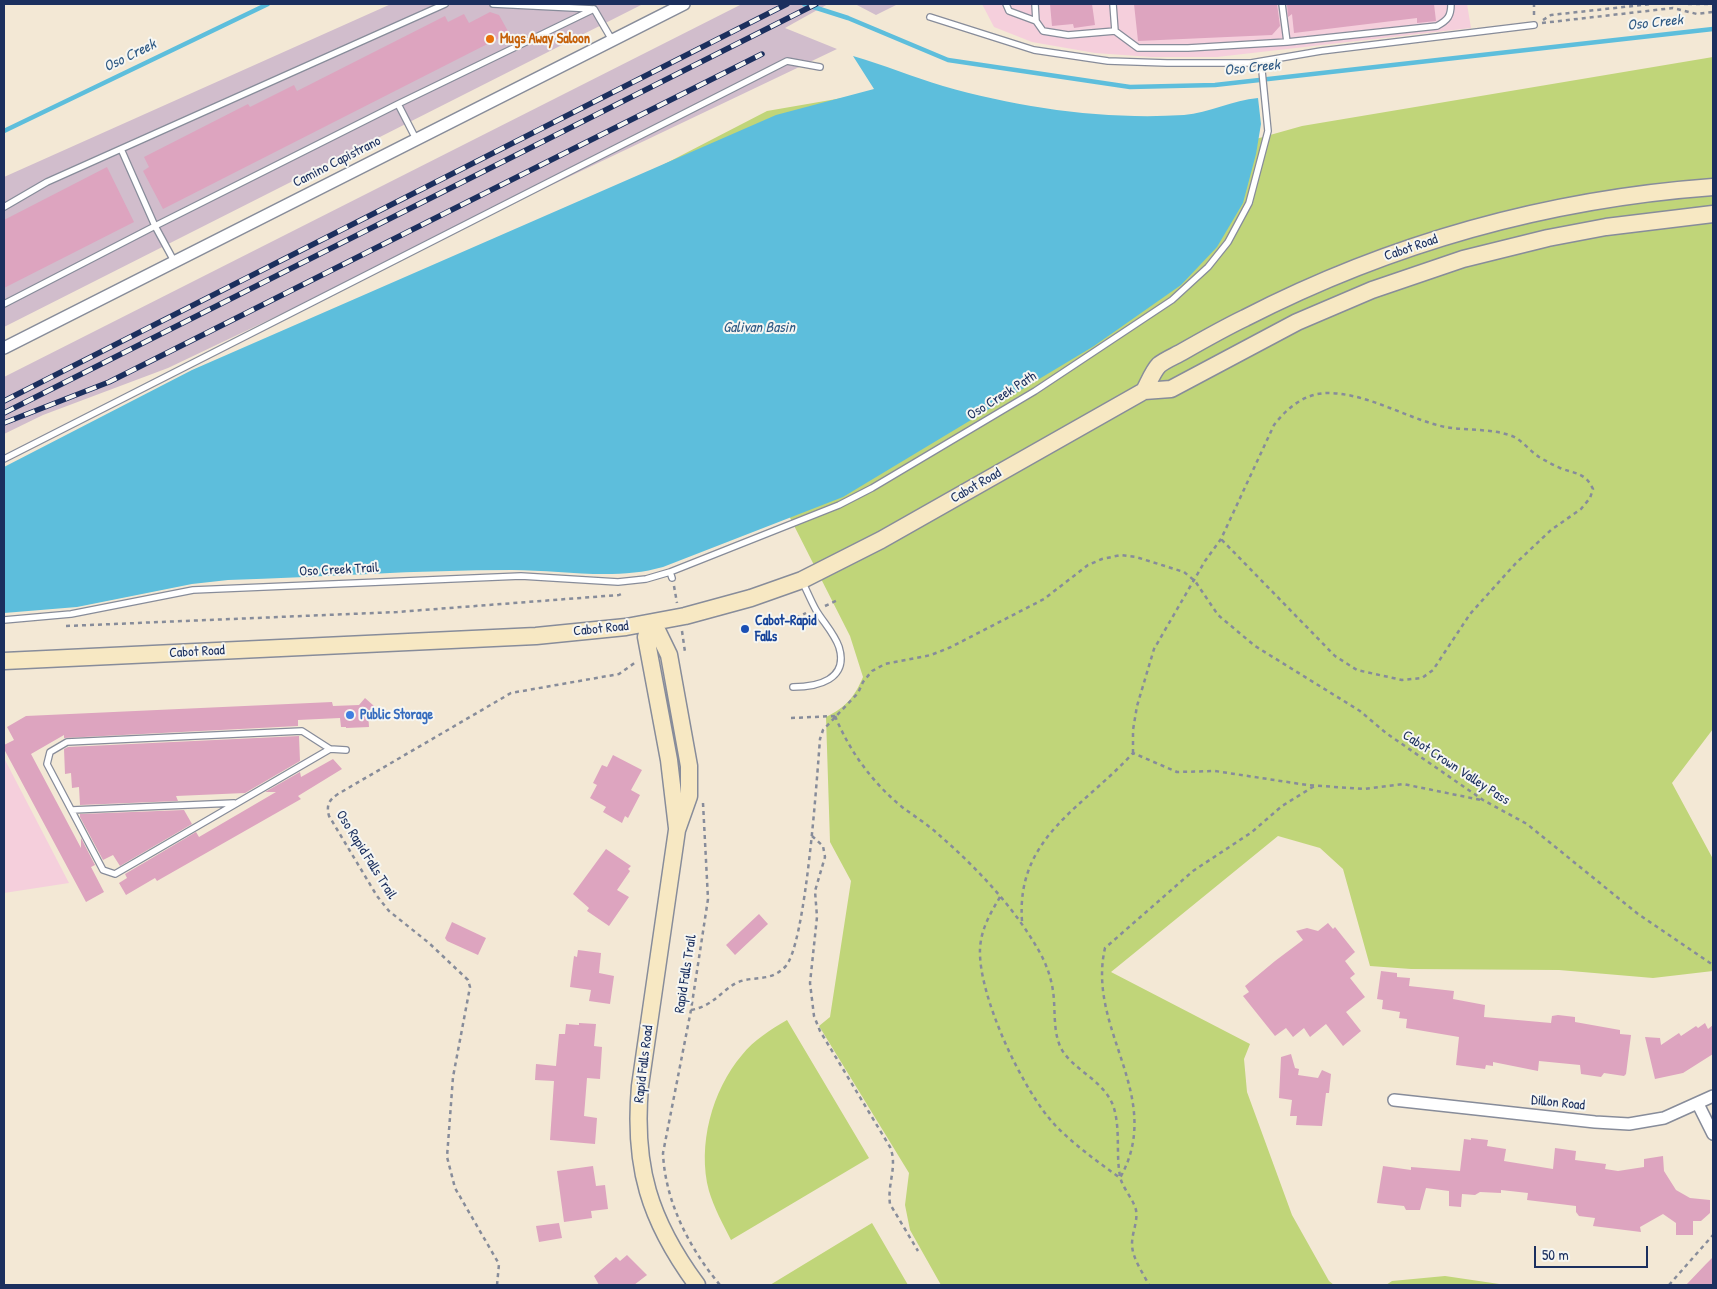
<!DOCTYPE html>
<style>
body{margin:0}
#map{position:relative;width:1717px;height:1289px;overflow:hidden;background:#f3e8d5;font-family:"Patrick Hand",sans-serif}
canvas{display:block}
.frame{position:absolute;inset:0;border:5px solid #1b2f5e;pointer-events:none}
.scale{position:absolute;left:1534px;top:1246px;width:114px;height:22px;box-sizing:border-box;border:2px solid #1b2f5e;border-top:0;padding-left:6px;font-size:15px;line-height:18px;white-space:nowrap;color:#1b2f5e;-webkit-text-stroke:4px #f6f6f2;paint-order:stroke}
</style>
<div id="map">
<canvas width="1717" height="1289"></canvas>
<div class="frame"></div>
<div class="scale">50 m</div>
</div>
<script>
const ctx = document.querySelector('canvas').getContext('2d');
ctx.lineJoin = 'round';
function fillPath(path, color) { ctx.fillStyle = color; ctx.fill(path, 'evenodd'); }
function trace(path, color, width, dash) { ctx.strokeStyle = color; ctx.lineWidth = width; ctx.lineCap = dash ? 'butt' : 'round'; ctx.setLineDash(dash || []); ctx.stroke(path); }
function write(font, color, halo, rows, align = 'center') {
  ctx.font = font + ' "Patrick Hand",sans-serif'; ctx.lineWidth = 4; ctx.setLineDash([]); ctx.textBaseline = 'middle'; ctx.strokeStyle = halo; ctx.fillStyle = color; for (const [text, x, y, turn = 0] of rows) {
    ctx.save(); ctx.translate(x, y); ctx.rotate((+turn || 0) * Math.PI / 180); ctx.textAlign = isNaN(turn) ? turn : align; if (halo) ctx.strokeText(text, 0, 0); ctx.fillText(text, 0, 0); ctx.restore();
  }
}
fillPath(new Path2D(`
 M982,4H1467L1471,28L1217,57H1152L1095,53L1032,42L994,27Z
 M4,758L69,883L4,893Z`), '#f5cfdc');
fillPath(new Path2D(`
 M391,4H643L4,327V177Z
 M742,4H828L785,28L837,49L168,368L43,415L4,434V377Z
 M855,4H898L876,15Z`), '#d1bdcc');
fillPath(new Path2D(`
 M1713,57V729L1672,783L1713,859V971L1653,978L1559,970L1411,969L1370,966L1343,869L1320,848L1278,836L1111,972L1250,1044L1244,1059L1247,1092L1292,1215L1329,1281L1334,1285H941L910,1230L905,1205L909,1173L819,1026L830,1017L851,881L830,842L826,717C846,707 854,698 863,677L850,636L778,494L4,506L767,111L871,93L1199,155L1302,126Z
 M787,1020L869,1158L731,1240C723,1224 714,1208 709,1191C697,1146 712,1090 742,1055C754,1040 770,1030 787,1020Z
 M872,1223L908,1285H770Z
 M1445,1276L1506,1285H1386L1392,1281Z`), '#c0d579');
fillPath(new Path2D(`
 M853,56C884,65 913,77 943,86C1020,108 1104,120 1184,115C1209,113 1233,100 1258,98L1261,124L1256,154L1243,203L1217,247L1181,285L1094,346L843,497L663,567C614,581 562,570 512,570C417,570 322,577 228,580L192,584L77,607L4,613V467L192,370L776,115L874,89Z`), '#5dbedc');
trace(new Path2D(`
 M804,4L848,18L948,60L1130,87L1215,85L1713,29
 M4,131L268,4`), '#5dbedc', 4.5);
fillPath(new Path2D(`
 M1050,4H1092L1095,25L1074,28L1073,24L1052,26Z
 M1134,4H1277L1280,26L1272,35L1138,41Z
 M1287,4H1434L1436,21L1417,23V18L1294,33L1292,14L1288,17Z
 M490,12L499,15L509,33L163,209L143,171L149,167L144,157L248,104L250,107L294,85L297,91L445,16L448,22L464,14L469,23Z
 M107,167L134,222L4,288V220Z
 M365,698L374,706L368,712L369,727L346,728V727H341L340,718L298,720V726L64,738V735L31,754L81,848V838L95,865L91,867L104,892L86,902L4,749V745L14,740L7,727L26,716L332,702L333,706L359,705Z
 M299,736L300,761L245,793L176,796L178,801L80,805L79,787L72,788L71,773L65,774L64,749L68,747Z
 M613,755L642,770L631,790L640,795L628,818L625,816L622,823L603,812L606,807L590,798L597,785L593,783L602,765L607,767Z
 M333,759L342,769L298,796L301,799L157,881L155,878L126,895L119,883L127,878L125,874L196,832L199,837L276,792H265L300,772L301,777Z
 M184,810L192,824L120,866L113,855L103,860L80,817V814Z
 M606,849L631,866L628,869L630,871L617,890L629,897L609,926L587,911L589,908L573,894Z
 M759,914L768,924L735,955L726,945Z
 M452,922L486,938L478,955L447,941L445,938Z
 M1328,923L1333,929L1335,927L1355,952L1345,961L1355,974L1350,978L1365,997L1346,1012L1361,1031L1343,1046L1326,1024L1310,1037L1304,1028L1293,1037L1286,1028L1275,1036L1243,996L1249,992L1245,986L1275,961L1303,940L1296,931L1307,928L1318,931Z
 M578,950L601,953L599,973L614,976L610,1004L589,1001L591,990L570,987L574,956L577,957Z
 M1381,971L1397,973V977L1410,978L1409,986L1454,991L1453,999L1485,1005L1484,1017L1551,1023L1552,1016L1558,1015L1575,1017V1022L1620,1030V1034L1631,1035L1626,1074L1624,1076L1604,1073L1601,1077L1581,1074L1580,1065L1539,1061L1538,1071L1493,1062V1066L1486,1065L1485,1069L1456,1065L1459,1037L1406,1028L1407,1019L1399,1018L1400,1012L1382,1009L1383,1000L1377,999Z
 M579,1023L596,1024L594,1046L602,1047L600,1079L587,1078L584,1116L597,1118L595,1144L550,1140L554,1081L535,1080L536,1064L556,1066L559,1034H565L566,1024L579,1025Z
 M1705,1023L1708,1029L1713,1025V1054L1683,1073L1655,1079L1645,1037L1660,1038L1661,1045L1679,1033L1681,1036L1696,1026L1698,1028Z
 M1291,1054L1295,1068L1299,1069L1298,1075L1318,1078L1322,1070L1331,1074L1329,1093H1326L1322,1126L1296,1125L1297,1116H1290L1292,1100L1279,1098L1281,1057Z
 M1471,1138L1488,1140L1487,1146L1506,1149L1504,1161L1553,1169L1555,1148L1576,1151L1575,1160L1606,1164L1605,1169L1618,1171L1644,1167V1159L1663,1156L1664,1171L1676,1190L1690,1198L1710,1200V1213L1701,1221H1693V1235H1676V1223L1663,1214L1640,1227L1641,1232L1593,1226L1595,1218L1579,1216L1576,1212V1206L1527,1200L1528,1193L1501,1190V1193L1480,1192L1475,1195L1462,1194L1461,1207L1449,1206V1191L1426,1188L1420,1210H1406L1404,1206L1377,1203L1383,1166L1411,1170V1167L1460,1171L1464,1139L1471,1140Z
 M593,1166L596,1186L605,1185L608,1209L591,1211L592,1218L564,1222L557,1171Z
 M559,1223L562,1238L539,1242L536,1226Z
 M627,1255L647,1275L634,1285H599L594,1276L616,1257L620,1261Z
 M1713,1257V1285H1686L1706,1264Z`), '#dda4bf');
const lane = new Path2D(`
 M493,4L594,9L612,40
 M1006,4L1009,11L1036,21L1043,31L1068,35L1115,31L1113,4
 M1035,4L1036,21
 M1282,4L1287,42
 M930,17L1034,50L1108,61L1167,63H1251L1321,51L1534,25
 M1115,31L1138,48H1188L1287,42L1437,26C1448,20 1451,16 1451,4
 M398,104L594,9
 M4,207L47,182L445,4
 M174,261L155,226L398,104L416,139
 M4,304L155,226L121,149
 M4,459L787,61L820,67
 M670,572L839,505L872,488L1035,391L1172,300L1208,267L1228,242L1249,203L1268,131L1262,71
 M4,620L71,614L193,590L521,576L618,582L646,579L670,572L672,578
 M793,687C817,687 849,680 839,647C834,633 823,622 816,610C811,601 807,591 802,581
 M330,749L115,874L103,870L47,764L50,752L67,742L302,731L330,749L346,750
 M72,810L234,803`);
const street = new Path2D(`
 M4,348L684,4
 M1394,1100L1595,1122L1629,1124L1664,1118L1713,1096
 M1698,1104L1713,1134`);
const secondary = new Path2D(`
 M1144,391C1148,384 1153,371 1159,365C1165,360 1175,356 1182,352C1203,340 1224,328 1245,318C1391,243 1550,199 1713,187
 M653,622L669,655L689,766V796L677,830L640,1086C633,1166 649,1220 697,1285
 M653,622L646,637L669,760L677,828
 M4,661L536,636L626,627L685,616L751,598L802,580L881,540L1144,391L1171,389L1297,322L1372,290L1463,259L1548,238L1606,227L1713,214`);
trace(lane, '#878c9a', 8);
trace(street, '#878c9a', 14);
trace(secondary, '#878c9a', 19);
trace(new Path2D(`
 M1688,4H1713
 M1534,15V4
 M1543,20L1551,15L1651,4
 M1542,23L1673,8L1697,14L1713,12
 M674,586L677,603
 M825,606L838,600
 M796,618L806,613
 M66,626L397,612L619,595L623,593
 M682,631L685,652
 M835,716C850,752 872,782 902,807C914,816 927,824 938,834C977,868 1014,907 1039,951C1048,967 1053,983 1054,1001C1055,1016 1054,1032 1060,1046C1071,1071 1108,1080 1115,1112C1120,1134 1116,1155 1120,1176C1122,1188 1133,1198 1136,1210C1138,1222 1132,1232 1132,1244C1132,1258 1143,1273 1149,1285
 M791,718L835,716
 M1133,753V730L1137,706L1154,649L1205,561L1221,539L1274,425C1288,407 1306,392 1331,393C1369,395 1401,415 1437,425C1462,432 1488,427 1512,436C1522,440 1530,451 1539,457C1546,461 1553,465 1560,468C1575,474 1585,472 1593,489L1590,498L1581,509L1551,530L1516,563L1470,614L1433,670L1422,678L1402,680L1357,670L1335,656L1221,539
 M703,803L708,899L691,1010L663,1153C665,1201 689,1248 720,1285
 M812,836L823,846L825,857L815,891L817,917L810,983L814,1016L820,1031L890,1147C898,1166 887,1184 890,1204L918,1251
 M1000,897C990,914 981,929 980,949C978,996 1023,1091 1055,1125C1074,1145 1097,1161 1120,1178C1166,1096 1086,1030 1105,948L1193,871L1252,832L1282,806L1316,785
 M1022,921C1016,837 1083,808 1133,753L1177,772L1215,771L1307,785L1364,789L1403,784L1481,800
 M691,1010C713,1006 719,993 736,983C753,975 769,983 785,967C806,946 817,776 820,739L823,730L858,693L863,682L872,671L885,664L931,655L951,647L1044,599L1088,565L1102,559L1121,555L1136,557L1184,572L1195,581L1218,615L1255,646L1360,711L1386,733L1483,800L1527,824L1638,914L1713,965
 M497,1285L499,1264L455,1188L447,1157L453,1077L470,987L468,980L429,943L389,911L377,896L329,816C326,805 329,800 338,794L511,693L619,674L636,662
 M1669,1285L1713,1235`), '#878c9a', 2.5, [4, 4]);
trace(lane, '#fff', 5.5);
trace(street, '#fff', 11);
trace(secondary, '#f7e8c3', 16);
const rail = new Path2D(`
 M4,401L787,4
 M4,413L816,4
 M4,423L109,382L762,54`);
trace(rail, '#1b2f5e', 5.5);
trace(rail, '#f6f6f2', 4, [11]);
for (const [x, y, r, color] of [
 [490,39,5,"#e8710a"],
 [745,629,5,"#1a4fb4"],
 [350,715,5,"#3f7fe0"]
]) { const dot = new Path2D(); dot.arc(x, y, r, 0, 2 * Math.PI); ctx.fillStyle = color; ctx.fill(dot); trace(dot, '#f6f6f2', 2); }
write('bold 14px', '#c56008', '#f6f6f2', [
 ["Mugs Away Saloon",500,39]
], 'left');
write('14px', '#1b2f5e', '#f6f6f2', [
 ["Camino Capistrano",337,162,-27],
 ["Cabot Road",1411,248,-19],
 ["Oso Creek Path",1002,396,-32],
 ["Cabot Road",976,486,-30],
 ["Oso Creek Trail",339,570,-3],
 ["Cabot Road",601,629,-6],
 ["Cabot Road",197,652,-3],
 ["Cabot Crown Valley Pass",1456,768,33],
 ["Oso Rapid Falls Trail",366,855,58],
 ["Rapid Falls Trail",686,974,-81],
 ["Rapid Falls Road",644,1064,-83],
 ["Dillon Road",1558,1103,6]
]);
write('bold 14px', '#164399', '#f6f6f2', [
 ["Cabot-Rapid",755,621],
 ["Falls",755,637]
], 'left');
write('bold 14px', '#366cbe', '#f6f6f2', [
 ["Public Storage",360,715]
], 'left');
write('italic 15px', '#2f5a84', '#f6f6f2', [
 ["Oso Creek",1655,23,-6],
 ["Oso Creek",130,56,-26],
 ["Oso Creek",1252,68,-6],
 ["Galivan Basin",759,328]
]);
</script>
